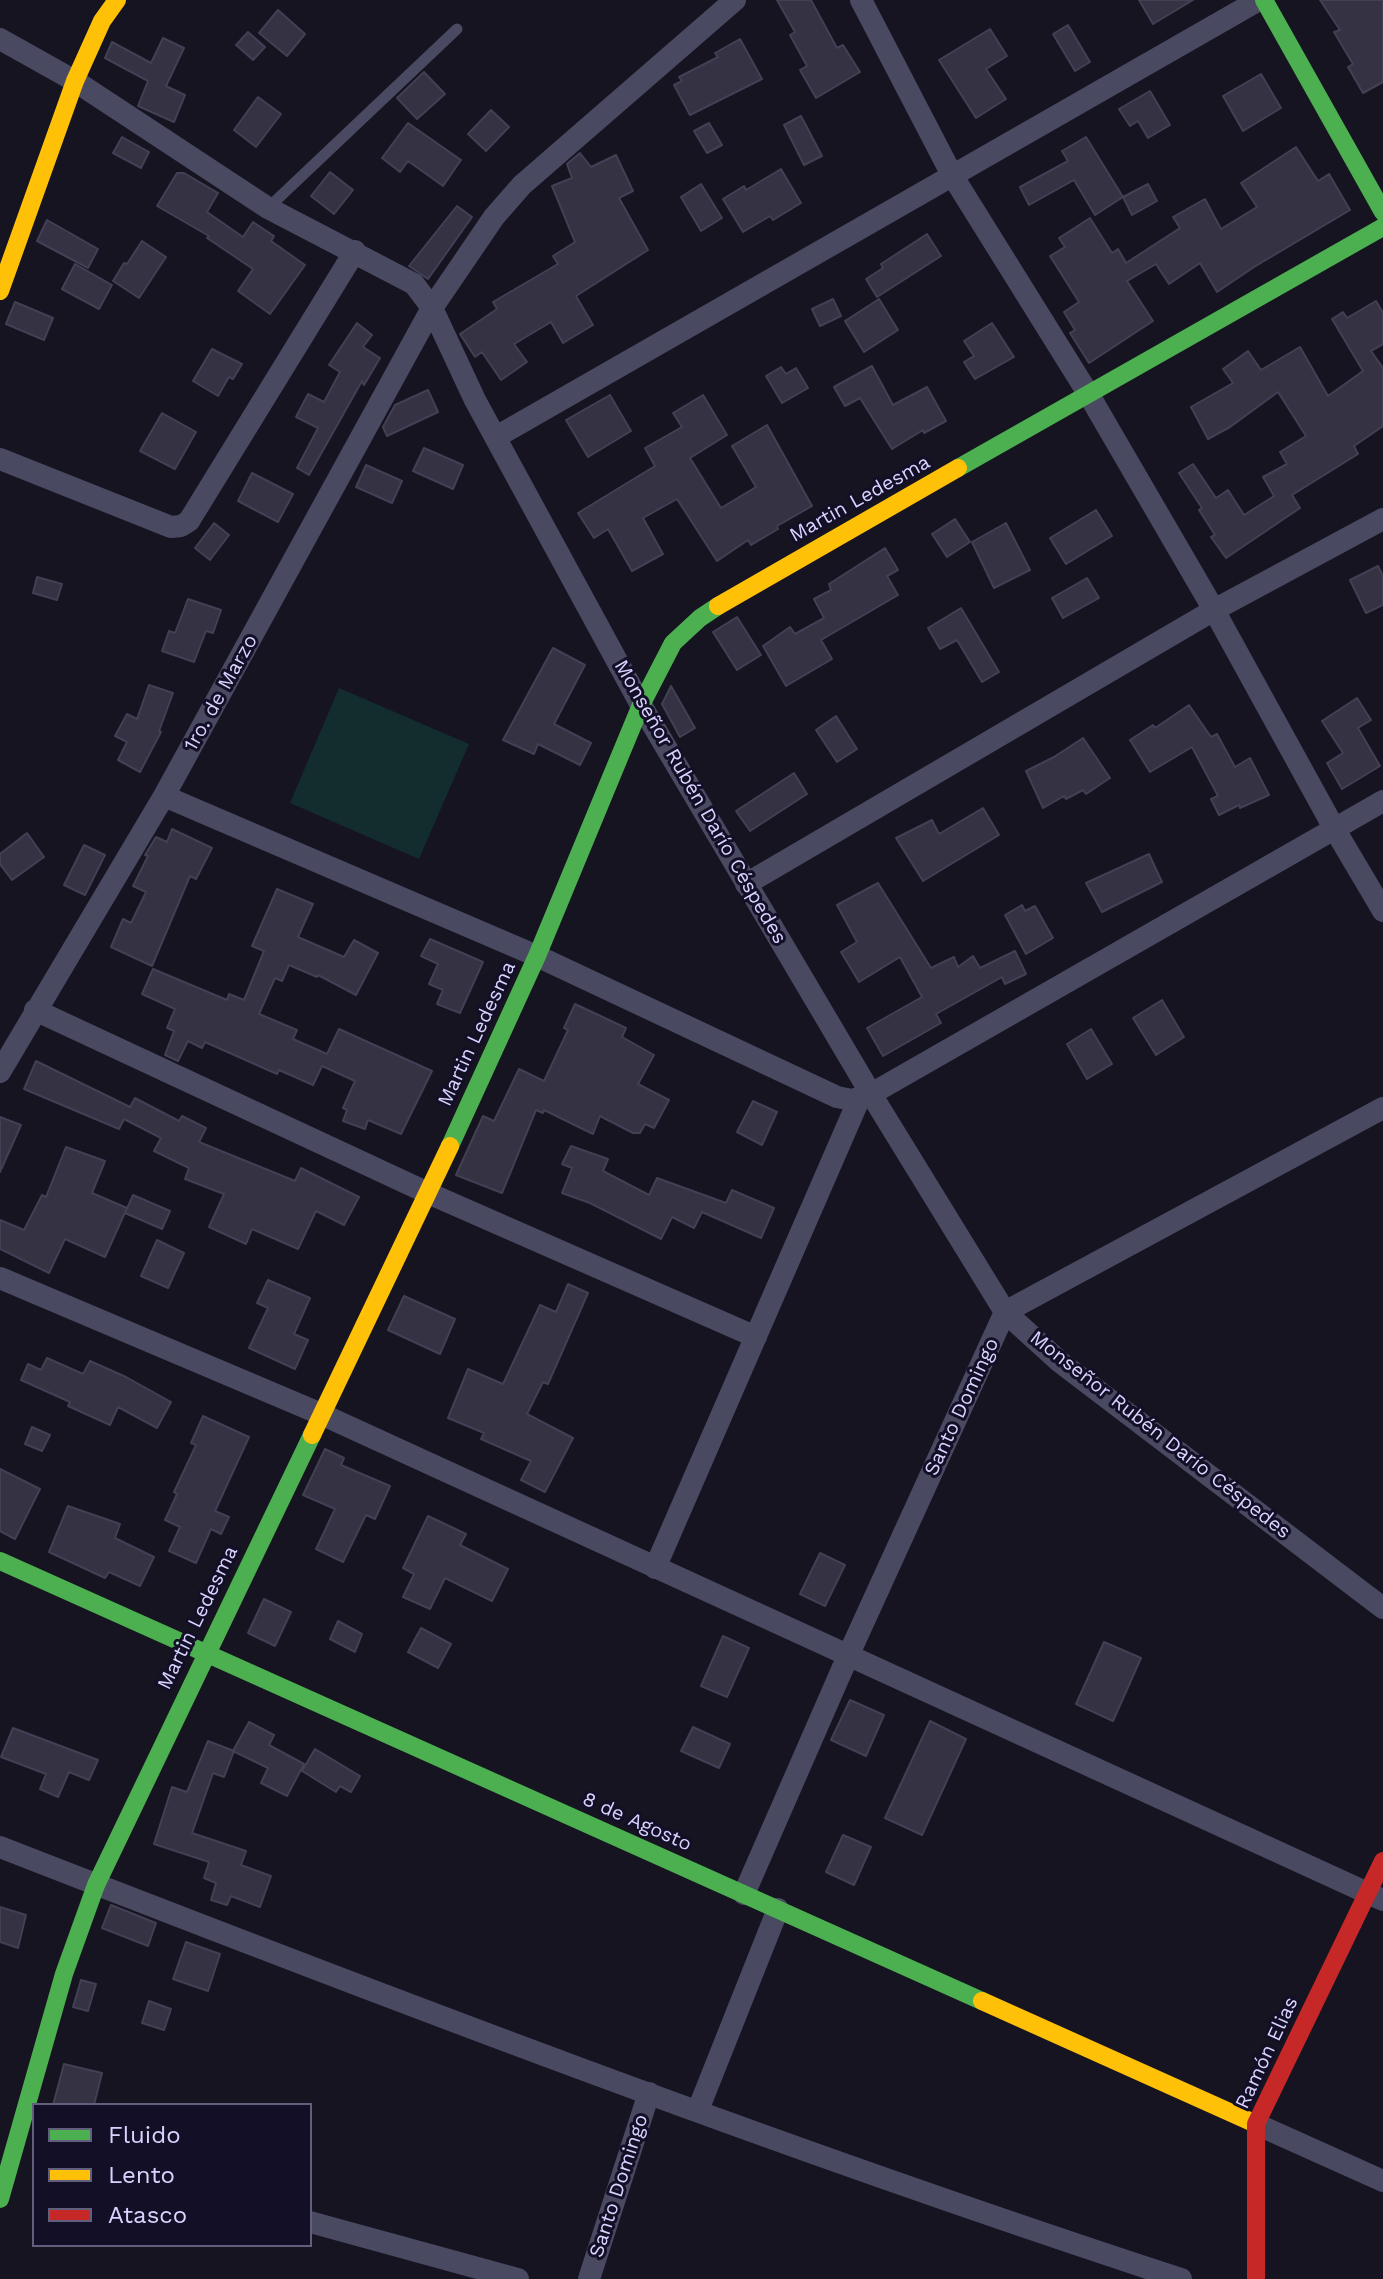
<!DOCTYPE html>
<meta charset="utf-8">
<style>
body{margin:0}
#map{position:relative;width:1383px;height:2279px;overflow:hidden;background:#161421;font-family:"Work Sans",sans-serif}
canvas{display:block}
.legend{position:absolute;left:32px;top:2103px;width:280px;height:144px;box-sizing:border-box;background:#130f26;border:2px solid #625e7d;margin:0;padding:10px 14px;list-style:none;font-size:24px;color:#d9d4ff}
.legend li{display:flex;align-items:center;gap:16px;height:40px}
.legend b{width:40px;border:2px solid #625e7d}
</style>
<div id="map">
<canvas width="1383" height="2279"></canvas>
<ul class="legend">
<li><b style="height:10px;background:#4caf50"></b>Fluido</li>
<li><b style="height:10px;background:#ffc107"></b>Lento</li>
<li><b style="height:10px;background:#c62828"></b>Atasco</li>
</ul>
</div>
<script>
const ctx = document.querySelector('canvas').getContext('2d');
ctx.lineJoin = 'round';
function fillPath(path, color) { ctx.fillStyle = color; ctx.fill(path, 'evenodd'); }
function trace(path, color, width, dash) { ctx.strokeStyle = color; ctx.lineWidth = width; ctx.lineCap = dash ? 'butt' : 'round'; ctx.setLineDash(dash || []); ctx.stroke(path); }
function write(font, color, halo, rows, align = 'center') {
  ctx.font = font + ' "Work Sans",sans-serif'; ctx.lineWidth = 6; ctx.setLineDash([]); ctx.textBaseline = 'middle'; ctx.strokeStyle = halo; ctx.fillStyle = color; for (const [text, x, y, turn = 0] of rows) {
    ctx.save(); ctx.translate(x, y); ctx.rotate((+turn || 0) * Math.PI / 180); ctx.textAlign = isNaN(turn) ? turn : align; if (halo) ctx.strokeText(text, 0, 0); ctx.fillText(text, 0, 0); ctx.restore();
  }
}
fillPath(new Path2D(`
 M339,688L469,744L419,859L290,803Z`), '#132c2d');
const building = new Path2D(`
 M777,0H811L837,48L843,45L860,72L816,98L800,70L807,66L790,35L795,32Z
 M1139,0H1193L1153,24Z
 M1320,0H1383V82L1363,93L1348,67L1353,64L1334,32L1340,30Z
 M278,10L305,34L287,56L259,33Z
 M1068,25L1090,62L1075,71L1053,34Z
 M990,29L1007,56L986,69L1006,99L976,118L939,60Z
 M248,32L265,47L253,60L236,45Z
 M163,38L184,48L166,86L185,95L174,122L138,106L148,81L105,58L112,42L151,63Z
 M740,39L762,79L690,115L674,85L682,81L679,77L718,57L715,53Z
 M424,72L445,94L417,119L397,98Z
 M1261,74L1281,108L1243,131L1223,96Z
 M1150,91L1170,125L1148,138L1138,121L1130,126L1119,109Z
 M258,97L281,114L256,147L234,130Z
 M491,110L509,127L486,151L468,134Z
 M801,116L822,156L804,165L784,125Z
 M408,123L461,160L443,186L408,161L400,172L382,158Z
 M709,123L722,145L707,153L694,131Z
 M122,137L149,152L141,168L113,153Z
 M1086,137L1123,197L1095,215L1074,180L1029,205L1020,187L1068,161L1062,151Z
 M1296,147L1318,181L1329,174L1350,210L1254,267L1217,292L1200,263L1169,284L1156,264L1127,281L1153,321L1089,363L1070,333L1075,330L1064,312L1079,302L1050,256L1065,247L1059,238L1090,218L1112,253L1118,249L1126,263L1180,228L1173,217L1205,199L1221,229L1257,207L1241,183Z
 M580,153L591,167L616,155L633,191L619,198L648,250L576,296L593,325L563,343L551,322L514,344L527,362L501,380L482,352L475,357L460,334L497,309L493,302L558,264L553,256L575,242L552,186L572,178L567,164Z
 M781,169L801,203L773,220L770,216L743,232L723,199L744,186L746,190Z
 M330,172L353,190L334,214L311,196Z
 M177,173H184L218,193L207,212L243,237L253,222L274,236L271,241L305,265L270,314L238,291L253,269L207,238L209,236L157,206Z
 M701,184L722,218L701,231L681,197Z
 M1148,184L1157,201L1132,215L1123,197Z
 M457,206L472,217L428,279L409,266Z
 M47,220L98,249L88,268L37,241Z
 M927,234L941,256L877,297L866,279L883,268L881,264Z
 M142,241L166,257L139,298L113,281L124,263L127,264Z
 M75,264L112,285L99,309L62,289Z
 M833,299L841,316L820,326L812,309Z
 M879,299L898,330L864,352L845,321Z
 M1376,301L1383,313V344L1371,351L1383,368V426L1354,446L1358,454L1292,495L1300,508L1226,558L1211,537L1215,535L1199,510L1202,508L1179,473L1193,464L1216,498L1228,490L1244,515L1274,496L1263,477L1287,464L1280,452L1306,436L1278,392L1230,427L1208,439L1191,407L1233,383L1223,369L1248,351L1261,370L1300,347L1328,396L1363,371L1332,319L1343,312L1347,318Z
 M15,302L53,318L44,340L6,324Z
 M357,323L372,335L363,347L380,358L364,385L362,381L309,475L297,468L318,428L296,417L308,394L324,402L340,372L329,365Z
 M992,323L1014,357L975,379L964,362L974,356L964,341Z
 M212,349L242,364L233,379L229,377L218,396L193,381Z
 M872,366L893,405L927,387L946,421L924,433L923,430L892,449L860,398L845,406L834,387Z
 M781,367L786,374L796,368L808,388L782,403L766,376Z
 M428,390L438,412L387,436L383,427L395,405Z
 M610,395L631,431L588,457L566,420Z
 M703,395L727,435L690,458L721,508L756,487L732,446L767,425L812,506L777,526L778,529L751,545L748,540L717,561L677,499L643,518L663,554L632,571L608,529L594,538L578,513L655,466L645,448L682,427L673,413Z
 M162,413L196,432L175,469L140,451Z
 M424,448L463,465L453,489L413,471Z
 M366,465L402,481L392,503L356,487Z
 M252,473L293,494L278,522L238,501Z
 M1096,510L1112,536L1066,564L1050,538Z
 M955,519L970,542L947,557L932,534Z
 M214,523L229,535L210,560L195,548Z
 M1006,523L1030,570L994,588L972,542Z
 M885,548L898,570L887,576L898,595L821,640L832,659L786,686L763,646L790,627L795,634L824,618L814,599L831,590L829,584Z
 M1378,566L1383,576V605L1366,613L1350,580Z
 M37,577L62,584L57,600L33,593Z
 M1087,578L1099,598L1063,618L1052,598Z
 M188,599L221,610L213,633L206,631L194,662L162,651L169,631L175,633Z
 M961,608L999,672L982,682L957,640L940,649L928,628Z
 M737,617L761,655L737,670L713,632Z
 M553,648L585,665L554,724L591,743L580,765L538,744L534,754L503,740Z
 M149,685L173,693L159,731L161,732L140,772L118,760L127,742L115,736L127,714L137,719Z
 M671,686L695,728L680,737L662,704Z
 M1357,698L1371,720L1358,728L1380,766L1342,789L1327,763L1343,753L1322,721Z
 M1189,705L1211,737L1217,734L1235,767L1250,758L1269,795L1240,808L1239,805L1219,815L1211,799L1218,796L1192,747L1150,772L1130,740L1153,725L1155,728Z
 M836,716L857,749L837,762L816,730Z
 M1083,738L1110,778L1086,794L1083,790L1066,799L1064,796L1043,808L1026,771L1054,757Z
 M794,773L807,794L750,831L736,811Z
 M983,808L999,835L923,881L896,838L932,820L939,834Z
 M172,829L212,848L196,879L190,876L152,966L111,947L123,919L131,923L146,892L133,886L148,856L145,855L156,837L167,842Z
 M27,833L44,857L12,880L0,864V854Z
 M84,845L105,855L85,895L64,885Z
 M1149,854L1162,882L1102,912L1086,883Z
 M878,883L931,968L954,957L958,967L973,956L980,968L1015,951L1026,974L1005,984L1002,977L936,1014L941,1023L883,1056L867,1028L922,997L900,957L859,982L841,952L857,942L837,905Z
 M277,889L313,904L298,937L344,957L354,940L378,953L356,995L318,975L317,977L289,965L282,981L275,978L259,1014L297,1030L293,1039L327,1054L339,1029L432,1071L401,1134L368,1120L365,1129L343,1121L347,1110L343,1108L355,1081L322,1066L313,1085L279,1070L277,1074L205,1042L202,1048L188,1041L178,1061L165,1055L174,1031L167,1028L175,1009L142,994L153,969L227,1000L229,994L244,1000L264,951L252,946Z
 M1022,905L1025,911L1035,906L1053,938L1026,954L1005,915Z
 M430,939L483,962L460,1013L437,1004L443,990L429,984L438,964L421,956Z
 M1162,1000L1184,1037L1156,1055L1133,1018Z
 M575,1004L626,1028L622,1037L654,1055L638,1084L669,1100L654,1128L645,1124L640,1133H633L600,1116L593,1134L544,1110L543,1113L536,1110L502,1193L456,1175L483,1116L494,1121L519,1069L544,1081L568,1030L564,1028Z
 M1091,1029L1112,1064L1087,1079L1067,1044Z
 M36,1061L130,1107L135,1098L179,1121L182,1116L206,1128L199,1142L295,1181L301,1168L359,1197L344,1225L316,1211L298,1249L252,1229L246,1244L209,1227L224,1194L185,1179L189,1168L154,1151L161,1138L124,1119L119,1129L24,1089Z
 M753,1101L777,1112L762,1145L737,1132Z
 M0,1117L21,1125L0,1172Z
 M571,1146L608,1159L603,1171L649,1195L657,1178L726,1203L732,1190L774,1208L761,1238L702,1212L694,1228L672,1217L661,1239L590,1203L562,1193L572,1168L562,1164Z
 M66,1147L105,1161L92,1193L127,1208L105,1257L65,1239L49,1273L0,1249V1220L24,1230L42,1195L46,1197Z
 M133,1195L170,1211L162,1229L125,1213Z
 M157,1240L184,1253L168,1288L141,1276Z
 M268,1280L310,1298L294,1334L308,1340L295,1369L249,1348L268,1308L257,1303Z
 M568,1284L588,1293L548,1384L543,1382L527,1414L573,1438L545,1492L521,1480L531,1461L481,1439L484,1433L448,1418L468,1369L503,1384L540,1305L556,1312Z
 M404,1296L455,1319L440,1354L388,1330Z
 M47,1358L83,1374L90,1361L126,1377L171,1402L157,1428L118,1407L110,1425L68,1406L70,1402L21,1380L28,1364L41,1370Z
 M203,1416L249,1437L215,1511L229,1517L221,1534L211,1529L196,1563L169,1551L180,1527L165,1520L177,1494L174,1492L196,1445L191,1443Z
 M32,1427L50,1435L42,1451L25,1444Z
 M325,1449L344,1458L341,1465L390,1486L375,1519L366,1515L343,1562L316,1549L335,1509L303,1495Z
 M0,1469L40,1489L15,1539L0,1531Z
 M68,1506L120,1524L115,1538L154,1557L140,1586L109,1572L105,1578L49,1552Z
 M428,1516L466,1534L460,1545L508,1569L492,1601L445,1578L430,1609L403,1597L414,1574L403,1568Z
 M820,1553L845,1565L825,1606L800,1594Z
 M264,1599L291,1612L275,1646L248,1633Z
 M338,1621L362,1634L355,1652L330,1639Z
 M421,1628L451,1644L438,1668L408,1652Z
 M723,1636L749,1648L727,1697L701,1686Z
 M1104,1642L1141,1658L1113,1721L1076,1704Z
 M850,1700L884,1715L866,1756L831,1740Z
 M930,1721L966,1739L922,1835L885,1818Z
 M249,1722L274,1735L269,1745L304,1764L287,1796L261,1783L268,1768L233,1751Z
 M693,1727L730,1744L719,1768L681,1751Z
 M13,1728L98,1760L89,1780L69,1772L58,1797L40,1789L46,1774L1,1757Z
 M208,1741L234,1751L224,1777L213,1773L192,1833L246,1851L241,1865L271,1876L260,1907L231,1896L227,1905L211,1900L216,1883L204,1878L209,1862L154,1844L172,1787L187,1792Z
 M315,1749L360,1776L351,1792L340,1786L336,1792L302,1771Z
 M843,1835L871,1847L854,1885L826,1872Z
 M111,1905L156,1923L148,1946L102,1928Z
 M0,1907L26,1915L18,1948L0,1942Z
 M186,1942L220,1954L208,1991L173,1979Z
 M81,1980L96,1984L88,2011L73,2007Z
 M149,2001L171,2009L164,2030L142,2023Z
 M64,2064L102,2073L94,2105H53Z`);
fillPath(building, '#343243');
trace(building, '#433f54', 2);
trace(new Path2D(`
 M268,208L457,29`), '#4a4962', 11);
trace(new Path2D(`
 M861,0L952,175L1089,395L1214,610L1334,828L1383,911
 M0,39L75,81L268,208L414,284L432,308L475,400L641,705L871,1094L1005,1312L1060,1362L1383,1608
 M496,437L1259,0
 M0,459L171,527L181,526L189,521L355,251
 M164,796L537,956L837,1097L852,1100L871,1094L1383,801
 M746,884L1214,610L1383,519
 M35,1010L428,1193L756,1337
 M0,1072L164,796L432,308L494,217L522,185L735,0
 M0,1278L321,1414L1383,1900
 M655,1568L860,1097
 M0,1847C390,1999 783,2149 1181,2279
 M744,1894L848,1656L1005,1312L1383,1108
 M698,2110L778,1909
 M1256,2124L1383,2181
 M310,2222L518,2279
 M589,2279L649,2093`), '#4a4962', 22);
trace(new Path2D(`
 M1264,0L1383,212
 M958,468L1383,227
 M450,1146L537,956L641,705L673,643L700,618L718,606
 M0,1561L982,2001
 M0,2199L64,1974L96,1885L312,1435`), '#4caf50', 18);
trace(new Path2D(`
 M0,291L75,81L102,21L117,0
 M718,606L958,468
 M312,1435L450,1146
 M982,2001L1256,2124`), '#ffc107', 18);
trace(new Path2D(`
 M1256,2279V2124L1383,1861`), '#c62828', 18);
write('20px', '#d9d4ff', '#130f26', [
 ["Martin Ledesma",860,499,-29],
 ["1ro. de Marzo",221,693,-61],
 ["Monseñor Rubén Darío Céspedes",700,802,60],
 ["Martin Ledesma",477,1034,-65],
 ["Santo Domingo",962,1407,-65],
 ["Monseñor Rubén Darío Céspedes",1160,1435,38],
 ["Martin Ledesma",198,1618,-64],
 ["8 de Agosto",637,1822,24],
 ["Ramón Elias",1267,2053,-65],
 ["Santo Domingo",619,2186,-72]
]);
</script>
